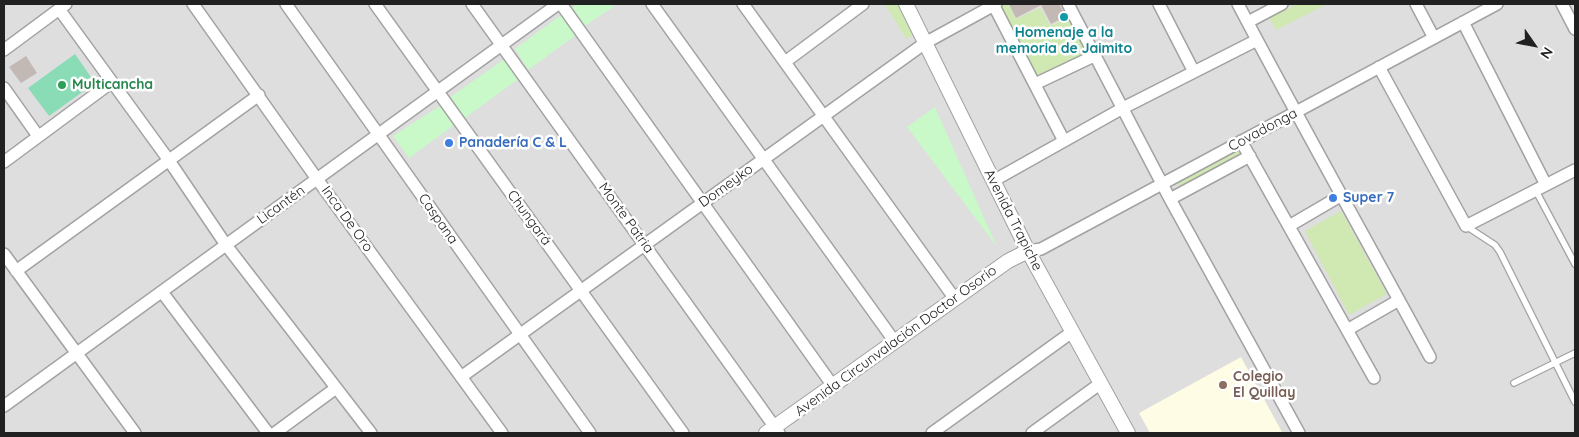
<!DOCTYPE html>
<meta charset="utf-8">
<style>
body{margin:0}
#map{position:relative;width:1579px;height:437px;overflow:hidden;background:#f1ede8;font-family:Quicksand,sans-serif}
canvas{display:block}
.frame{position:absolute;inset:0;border:5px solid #212121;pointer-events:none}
.north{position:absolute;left:1509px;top:20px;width:50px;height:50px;-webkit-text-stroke:4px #fff;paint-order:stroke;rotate:123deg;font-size:14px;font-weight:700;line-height:20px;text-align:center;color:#212121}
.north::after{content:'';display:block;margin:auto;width:18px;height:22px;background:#212121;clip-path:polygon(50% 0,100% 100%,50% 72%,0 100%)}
</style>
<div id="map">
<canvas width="1579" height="437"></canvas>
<div class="frame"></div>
<div class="north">N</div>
</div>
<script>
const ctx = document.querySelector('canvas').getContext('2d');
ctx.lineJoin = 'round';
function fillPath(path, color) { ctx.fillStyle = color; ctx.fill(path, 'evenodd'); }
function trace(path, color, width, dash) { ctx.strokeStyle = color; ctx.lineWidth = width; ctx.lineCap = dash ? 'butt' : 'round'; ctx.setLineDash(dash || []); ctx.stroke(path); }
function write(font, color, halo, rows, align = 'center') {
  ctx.font = font + ' Quicksand,sans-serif'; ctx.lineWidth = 5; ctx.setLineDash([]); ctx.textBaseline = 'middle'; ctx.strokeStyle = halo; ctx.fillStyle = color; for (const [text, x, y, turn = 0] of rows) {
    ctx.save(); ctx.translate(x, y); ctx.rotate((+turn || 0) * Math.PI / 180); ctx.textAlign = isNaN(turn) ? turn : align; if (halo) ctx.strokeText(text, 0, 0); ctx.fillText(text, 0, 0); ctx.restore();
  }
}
fillPath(new Path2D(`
 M4,4H1575V433H4Z`), '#dfdede');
fillPath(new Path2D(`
 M1241,357L1282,432L1150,433L1139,413Z`), '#fefce4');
fillPath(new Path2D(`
 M885,4H899L915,35L906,39Z
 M998,4H1008L1016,19L1040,8L1050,26L1072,15L1093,54L1036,82Z
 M1297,4H1327L1276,30L1269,18Z
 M1240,145L1245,154L1180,187L1176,178Z
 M1341,211L1387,294L1349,315L1305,231Z`), '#d0e8b1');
fillPath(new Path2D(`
 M577,4H617L585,26L572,8Z
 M561,15L576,35L528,70L515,49Z
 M506,58L521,77L465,118L449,98Z
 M443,104L457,123L409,158L393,136Z
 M935,107L997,247L907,127Z`), '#c9f8c9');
fillPath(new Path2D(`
 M75,54L95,83L49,116L28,88Z`), '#8adcb7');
fillPath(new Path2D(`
 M1009,4H1059L1066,16L1051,24L1041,5L1016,18Z
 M26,56L37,73L21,83L9,67Z`), '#c2b9b5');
const service = new Path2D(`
 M1536,191L1575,264
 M1466,226L1495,245L1500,252L1575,402
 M1514,383L1575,353`);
const minor = new Path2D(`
 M193,4L317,179L502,433
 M286,4L590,433
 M375,4L683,433
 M472,4L779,433
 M561,4L833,386
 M652,4L895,342
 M743,4L955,299
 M993,4L1064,141
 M1068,4L1170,199L1299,433
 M1159,4L1194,72
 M1238,4C1300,122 1366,239 1430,357
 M1416,4L1434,38
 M1562,4L1575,29
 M59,9L168,159L226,245L371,433
 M1248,22L1282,4
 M1463,22L1546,185
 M4,50L66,4
 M785,62L863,4
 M1379,67L1466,226L1575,170
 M1035,84L1096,55
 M4,88L38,136
 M1241,141L1374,378
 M4,162L112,82
 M993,181L1123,108L1257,40
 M1170,199L1250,156
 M1289,226L1342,195
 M1028,251L1041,249L1497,4
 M4,254L135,433
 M16,271L259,95
 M162,292L268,433
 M1347,330L1399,300
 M461,377L925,43L996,4
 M4,406L558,4
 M275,433L336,388
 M932,433L1072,332
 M1032,433L1101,383`);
const tertiary = new Path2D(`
 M906,4L1028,251L1128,433
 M766,433L1008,261L1028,251`);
trace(service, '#a2a2a2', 8);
trace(minor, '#a2a2a2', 14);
trace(tertiary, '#a2a2a2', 16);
trace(service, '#fff', 5.5);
trace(minor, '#fff', 11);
trace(tertiary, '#fff', 14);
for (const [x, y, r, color] of [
 [1064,17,5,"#0f9aa8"],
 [62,85,5,"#2e9e5b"],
 [449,143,5,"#3f7fe0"],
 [1333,198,5,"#3f7fe0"],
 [1223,385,5,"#8d6e63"]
]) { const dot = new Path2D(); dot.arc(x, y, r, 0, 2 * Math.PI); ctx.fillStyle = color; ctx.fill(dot); trace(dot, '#fff', 2); }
write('bold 14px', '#0d838f', '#fff', [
 ["Homenaje a la",1064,33],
 ["memoria de Jaimito",1064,49]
]);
write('bold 14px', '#27864d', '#fff', [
 ["Multicancha",72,85]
], 'left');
write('14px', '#212121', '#fff', [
 ["Covadonga",1263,130,-28],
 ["Domeyko",726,186,-36],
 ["Licantén",281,205,-36],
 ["Chungará",529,218,54],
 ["Monte Patria",626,218,54],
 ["Inca De Oro",347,219,54],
 ["Caspana",438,219,55],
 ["Avenida Trapiche",1013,220,63],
 ["Avenida Circunvalación Doctor Osorio",896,341,-36]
]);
write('bold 14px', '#366cbe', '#fff', [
 ["Panadería C & L",459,143],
 ["Super 7",1343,198]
], 'left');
write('bold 14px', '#785e54', '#fff', [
 ["Colegio",1233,377],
 ["El Quillay",1233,393]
], 'left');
</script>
